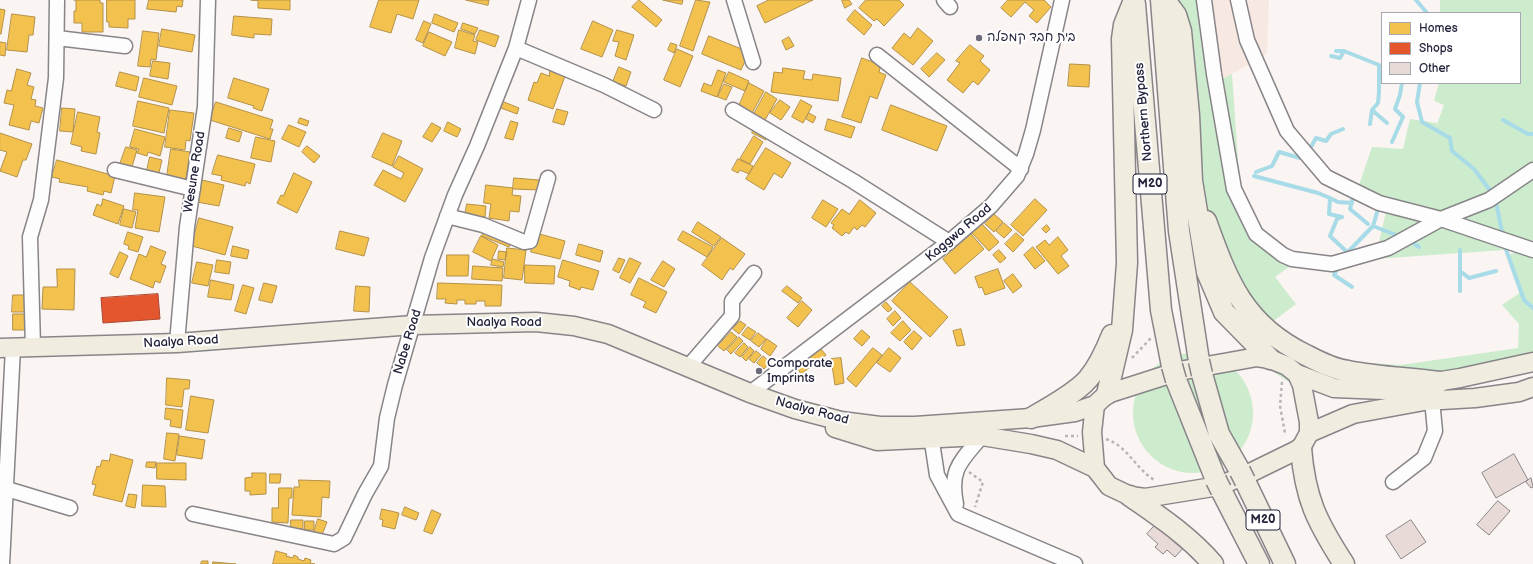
<!DOCTYPE html>
<meta charset="utf-8">
<style>
body{margin:0}
#map{position:relative;width:1533px;height:564px;overflow:hidden;background:#faf4f2;font-family:"Balsamiq Sans",sans-serif}
canvas{display:block}
.legend{position:absolute;left:1381px;top:12px;width:140px;height:72px;box-sizing:border-box;background:#fff;border:1px solid #a7a7b1;margin:0;padding:5px 7px;list-style:none;font-size:12px;color:#22223b}
.legend li{display:flex;align-items:center;gap:8px;height:20px}
.legend b{width:20px;border:1px solid #a7a7b1}
</style>
<div id="map">
<canvas width="1533" height="564"></canvas>
<ul class="legend">
<li><b style="height:11px;background:#f2c14e"></b>Homes</li>
<li><b style="height:11px;background:#e4572e"></b>Shops</li>
<li><b style="height:11px;background:#e8dbd7"></b>Other</li>
</ul>
</div>
<script>
const ctx = document.querySelector('canvas').getContext('2d');
ctx.lineJoin = 'round';
function fillPath(path, color) { ctx.fillStyle = color; ctx.fill(path, 'evenodd'); }
function trace(path, color, width, dash) { ctx.strokeStyle = color; ctx.lineWidth = width; ctx.lineCap = dash ? 'butt' : 'round'; ctx.setLineDash(dash || []); ctx.stroke(path); }
function write(font, color, halo, rows, align = 'center') {
  ctx.font = font + ' "Balsamiq Sans","Playpen Sans Hebrew",sans-serif'; ctx.lineWidth = 4; ctx.setLineDash([]); ctx.textBaseline = 'middle'; ctx.strokeStyle = halo; ctx.fillStyle = color; for (const [text, x, y, turn = 0] of rows) {
    ctx.save(); ctx.translate(x, y); ctx.rotate((+turn || 0) * Math.PI / 180); ctx.textAlign = isNaN(turn) ? turn : align; if (halo) ctx.strokeText(text, 0, 0); ctx.fillText(text, 0, 0); ctx.restore();
  }
}
fillPath(new Path2D(`
 M1200,0H1269L1267,54L1214,84Z`), '#f7e8e2');
fillPath(new Path2D(`
 M1174,0H1200L1215,83L1232,74L1241,203L1293,264L1275,277L1296,304L1272,322L1308,351L1340,361L1401,365L1518,348L1519,324L1502,305L1521,292L1508,255L1533,246V365L1293,385L1271,370L1258,350L1203,279L1189,233Z
 M1440,0H1533V240L1504,250L1375,259L1389,199L1358,188L1372,147L1403,149L1410,119L1436,123L1441,127L1437,124L1444,105L1434,101L1439,83H1520V13H1440Z
 M1133 413a60 60 0 1 1 120 0a60 60 0 1 1-120 0Z`), '#cceccd');
const homes = new Path2D(`
 M74,0H100V3H103V32H82V23H74V11H76V0Z
 M107,0H135V19H128V28L109,27V22H107Z
 M149,0H183L182,7L177,6L176,12L147,9Z
 M251,0H290V10L258,8V1Z
 M379,0H419L413,19L397,14L391,33L370,27Z
 M466,0H489L488,5Z
 M639,0L662,20L656,27L632,7Z
 M663,0H683L682,4Z
 M696,0L710,2L693,51L680,46Z
 M769,0H813L765,23L757,6Z
 M842,0H849L852,4L845,8Z
 M866,0H899L904,5L884,26L877,19L874,21L859,8Z
 M1008,0H1044L1051,7L1037,23L1029,16L1034,10L1025,2L1011,17L1001,8Z
 M0,9L5,10L1,34H0Z
 M855,10L872,25L864,35L847,20Z
 M12,14L35,17L33,35H29L27,52L7,50Z
 M435,14L458,23L454,32L432,23Z
 M234,16L272,19L271,35L254,34V38L232,35Z
 M424,21L431,24L423,43L416,40Z
 M593,21L613,30L602,57L581,49Z
 M463,23L478,28L475,34L461,29Z
 M918,28L933,41L913,65L892,48L904,33L910,38Z
 M162,29L195,35L192,52L159,46Z
 M459,30L475,35L473,41L478,42L475,54L455,48Z
 M480,30L499,36L495,47L476,40Z
 M617,30L634,35L626,60L615,56L619,42L613,41Z
 M143,31L159,33L156,60L151,59L150,67L138,66Z
 M429,32L452,42L445,56L423,46Z
 M709,36L749,52L741,70L702,54Z
 M789,37L794,46L786,50L782,41Z
 M0,42L6,43L5,56L0,55Z
 M671,43L677,45L674,53L668,50Z
 M970,45L984,56L980,61L990,70L978,85L973,81L963,93L947,80L960,63L956,61Z
 M677,49L693,56L680,87L664,80Z
 M937,53L945,60L929,77L921,69Z
 M862,58L881,65L879,72L886,75L877,99L870,96L861,123L842,117Z
 M153,61L170,63L168,79L150,76Z
 M1070,64L1090,65L1089,87L1068,86Z
 M619,67L631,72L626,86L613,82Z
 M783,68L805,71L803,79L812,80L813,74L841,78L838,101L771,92L774,72L782,73Z
 M17,69L31,73L27,85L34,87L31,99L36,100L35,106L43,108L39,123L31,121L29,130L9,125L14,105L4,103L7,90L11,91Z
 M718,70L726,73L717,97L701,91L704,83L711,86Z
 M550,71L565,76L553,109L528,100L534,82L537,83L541,73L549,76Z
 M120,72L139,77L136,91L116,86Z
 M729,72L749,81L745,91L724,82Z
 M144,78L177,86L172,105L139,97Z
 M234,78L269,89L262,111L253,108L254,106L228,98Z
 M749,83L764,91L751,115L738,108Z
 M724,84L732,87L726,100L718,97Z
 M766,92L777,99L765,120L754,114Z
 M780,100L790,107L781,120L770,113Z
 M801,100L812,106L803,123L792,117Z
 M138,101L169,108L164,133L133,126Z
 M216,102L273,120L270,129H273L270,139L210,120Z
 M504,102L519,108L517,114L501,108Z
 M891,105L947,126L937,151L882,130Z
 M62,108L75,109L73,132L60,131Z
 M557,109L568,112L564,125L553,122Z
 M170,110L194,113L190,141L186,140L185,150L165,147Z
 M78,112L100,117L97,132L100,133L96,154L81,151L82,147L71,144Z
 M809,113L816,117L813,123L806,119Z
 M300,118L309,121L307,126L298,123Z
 M828,119L855,127L851,138L825,130Z
 M511,121L518,123L513,140L505,138Z
 M448,122L461,129L457,137L444,131Z
 M432,123L441,128L432,142L423,137Z
 M289,125L306,132L299,147L282,139Z
 M229,128L242,132L239,142L226,138Z
 M754,128L768,134L766,140L752,133Z
 M135,129L165,137L160,156L148,152L147,156L137,153L139,149L130,147Z
 M0,133L32,144L26,160H23L17,177L0,171L7,152L0,150Z
 M383,133L402,141L392,166L372,157Z
 M754,136L763,142L750,164L740,159Z
 M256,137L275,141L271,162L251,158Z
 M307,146L320,156L314,163L302,152Z
 M126,147L137,150L131,170L119,167Z
 M766,148L791,163L782,178L774,173L764,190L746,179Z
 M171,149L190,152L186,179L167,176Z
 M218,155L255,164L250,184L246,182L245,186L221,180L222,176L212,174Z
 M399,156L423,169L405,202L374,185L383,170L401,179L404,173L393,167Z
 M150,157L162,160L158,177L146,175Z
 M738,159L753,166L749,174L740,170L738,173L732,170Z
 M57,160L115,176L111,193L104,191L103,195L87,191L88,187L59,182L60,179L52,177Z
 M294,173L312,182L297,213L277,203L281,195L283,196Z
 M514,178L539,180V190L513,189Z
 M202,180L224,185L219,206L197,202Z
 M486,185L513,188L512,195L521,196L519,212L510,211L509,221L489,218L491,204L484,203Z
 M135,193L165,197L159,232L135,228L138,210H133Z
 M103,199L124,206L118,224L93,215L97,204L101,206Z
 M1035,199L1047,210L1023,236L1011,225Z
 M823,200L838,209L826,227L812,218Z
 M860,200L876,213L865,227L862,225L857,230L854,227L849,234L846,232L842,236L832,228L834,225L831,223L842,209L849,214Z
 M467,204L486,206L485,217L465,215Z
 M124,209L136,212L132,228L120,225Z
 M994,214L1003,222L994,232L985,224Z
 M199,218L233,227L225,255L192,246Z
 M698,222L721,237L714,246L692,232Z
 M981,223L999,242L989,251L971,232Z
 M1004,223L1012,230L1004,238L996,231Z
 M1047,225L1050,229L1046,233L1042,229Z
 M485,229L512,239L509,247L482,236Z
 M340,231L369,238L364,256L336,249Z
 M683,231L713,247L707,257L678,240Z
 M128,232L143,237L138,252L128,249L129,246L124,244Z
 M536,233L565,241L560,259L531,252Z
 M1016,233L1024,240L1013,252L1005,244Z
 M971,234L984,249L955,274L943,259Z
 M481,236L498,245L491,261L473,252Z
 M1058,237L1068,250L1061,256L1069,266L1058,274L1036,247L1045,240L1049,245Z
 M722,238L745,254L733,270L730,268L722,280L702,265Z
 M579,244L603,251L600,262L576,255Z
 M151,246L166,252L161,264L166,266L160,283L155,281L153,288L130,279L139,254L146,257Z
 M233,246L249,250L247,259L231,256Z
 M1033,247L1045,261L1035,269L1024,255Z
 M507,248L526,250L522,280L504,278Z
 M999,250L1006,258L1000,263L993,255Z
 M499,251L507,252L505,260L498,259Z
 M120,252L128,256L118,278L110,274Z
 M447,255H469L468,276H447Z
 M619,258L625,260L619,273L613,270Z
 M630,258L641,263L630,283L620,278Z
 M493,259L504,262L503,267L491,265Z
 M217,260L231,262L229,274L215,272Z
 M563,260L599,271L593,290L581,287L580,290L569,286L570,281L558,277Z
 M663,261L675,269L664,287L651,280Z
 M197,262L213,265L208,286L192,283Z
 M525,265L555,266L554,284L525,283Z
 M473,266L503,268L502,281L472,279Z
 M57,269H75L74,310L42,309L43,287H57Z
 M998,269L1005,288L985,295L982,287L979,288L975,277Z
 M1013,274L1022,286L1013,293L1004,281Z
 M639,278L667,292L656,313L643,307L646,302L631,295Z
 M211,280L234,285L231,300L208,297Z
 M910,282L948,317L930,337L892,301Z
 M264,283L277,286L272,303L259,300Z
 M438,283L502,285L501,306H485V301H476V304H465V300H457V304L445,303L446,299H437Z
 M243,285L254,288L246,314L235,311Z
 M356,286L370,287L369,312L354,311Z
 M787,286L802,298L798,303L782,291Z
 M13,295H28V312H12Z
 M802,301L812,310L798,327L787,318Z
 M886,302L892,309L888,312L882,306Z
 M895,311L901,318L893,326L887,319Z
 M13,314H29L28,330H13Z
 M740,321L746,325L739,334L733,329Z
 M903,321L911,330L900,341L891,333Z
 M748,327L756,332L750,340L742,335Z
 M961,329L965,345L957,346L953,331Z
 M862,330L870,337L862,346L854,339Z
 M914,331L922,338L912,350L904,342Z
 M731,332L737,337L724,351L718,346Z
 M758,333L766,339L759,347L751,341Z
 M739,337L743,341L731,354L727,350Z
 M767,339L777,346L770,356L761,349Z
 M744,343L748,347L740,357L735,353Z
 M750,347L754,351L746,361L742,357Z
 M820,348L826,355L801,374L796,366Z
 M873,348L882,355L856,387L847,379Z
 M889,348L901,358L890,372L877,363Z
 M756,351L761,355L754,363L749,359Z
 M763,356L770,362L764,369L757,363Z
 M841,358L844,383L835,385L831,359Z
 M167,378L190,380L189,389H184L182,407L166,405Z
 M191,396L214,400L208,433L186,430Z
 M166,408L183,410L181,428L170,426L171,420L165,419Z
 M167,433L179,434L175,461L164,459Z
 M180,436L205,440L202,459L177,455Z
 M111,454L133,460L122,502L93,495L96,485L92,484L97,466L100,467L102,460L109,461Z
 M147,462H156L155,468L146,467Z
 M157,463H186V480L157,479Z
 M252,473H266V494L250,495V491H245V478L252,477Z
 M270,474H281L280,483H270Z
 M299,480L330,481L329,498L322,497L321,517L292,515L294,487H299Z
 M143,485L165,486L166,507L142,506Z
 M279,488H292V498H289L288,523L272,522V508H278Z
 M129,494L137,495L135,508L126,506Z
 M405,507L419,513L416,520L402,515Z
 M382,509L399,513L395,529L382,526L383,520L380,519Z
 M432,510L441,514L432,534L424,531Z
 M318,519L327,522L322,535L314,532Z
 M291,520H303V529H291Z
 M305,521H314V530H305Z
 M276,551L287,554L286,556L293,558L294,555L298,557V559L304,561L305,558L311,560L310,563L315,564H273Z
 M202,561H208V564H201Z
 M213,562L236,564H213Z`);
fillPath(homes, '#f2c14e');
trace(homes, '#b49148', 1);
const shops = new Path2D(`
 M158,294L160,319L103,323L101,298Z`);
fillPath(shops, '#e4572e');
trace(shops, '#aa4732', 1);
trace(new Path2D(`
 M1416,0L1427,13
 M1336,51H1344L1379,65V92L1378,103L1372,110L1370,124
 M1331,56L1340,58L1344,51
 M1420,83L1417,102L1422,122L1450,138L1452,151L1474,169L1495,197L1503,237
 M1372,110L1387,123
 M1503,120L1528,134H1533
 M1392,142L1403,117L1395,109L1400,95L1402,83
 M1256,172L1272,166L1279,152L1300,158L1311,147L1316,138L1326,141L1331,134L1343,129
 M1254,176L1318,193L1330,198L1329,214L1342,217
 M1354,193L1350,209L1368,224
 M1330,198L1338,202L1352,203
 M1342,217L1337,219L1330,236L1347,252
 M1373,226L1401,237
 M1409,240L1419,247
 M1504,244L1524,300L1533,308
 M1344,256L1373,226L1379,206
 M1339,266L1334,275L1352,287
 M1460,271L1469,278L1496,271
 M1460,291V250`), '#a7dbe7', 4);
const building = new Path2D(`
 M1514,454L1528,480L1496,498L1482,473Z
 M1531,478L1533,487L1531,488L1526,482Z
 M1498,501L1510,511L1489,535L1477,525Z
 M1161,519L1188,543L1175,557L1167,550L1163,554L1155,547L1158,544L1147,534Z
 M1411,520L1426,542L1401,559L1386,536Z`);
fillPath(building, '#e8dbd7');
trace(building, '#888589', 1);
const minor = new Path2D(`
 M734,0L753,62
 M944,0L950,7
 M1204,0L1214,74L1234,189L1256,234L1283,255L1292,259L1332,264L1388,248L1441,219L1489,200L1533,170
 M1238,0L1247,40L1287,131L1326,177L1379,203L1441,219L1533,250
 M57,38L125,46
 M516,48L604,85L654,110
 M877,55L1021,169
 M733,110L853,181L949,242
 M115,170L193,189
 M447,216L483,225L524,242L530,241L548,178
 M177,343L187,227L205,107L208,0
 M33,347L30,237L41,200L56,78L57,0
 M688,367L732,316V301L754,273
 M750,393L949,242L991,206L1017,176L1026,154L1033,130L1062,0
 M930,429L937,475L958,514L1075,564
 M1393,482L1424,458L1435,431L1432,400
 M7,489L70,508
 M956,504C949,469 961,461 982,436
 M193,514L334,544L344,538L365,494L381,466L387,418L395,385L432,258L455,195L477,146L516,48L529,0
 M2,564L13,348`);
const major = new Path2D(`
 M0,348L177,343L413,325L536,322L574,326L608,334L750,393L795,409L841,421L880,426H915L1031,418L1075,412L1095,405
 M1257,357L1270,359L1287,366L1297,374L1302,385L1309,422V433L1301,448L1252,472L1219,486L1145,498L1130,496L1109,486L1095,468L1092,432L1095,405L1107,394L1179,371Z
 M1297,374L1334,388L1384,390L1460,378L1533,362
 M835,428L877,441L982,436L1031,444L1057,450L1095,468
 M1309,433L1353,414L1424,401L1475,398L1519,392L1533,387`);
const highway = new Path2D(`
 M1161,0L1179,231L1199,361
 M1165,0L1176,15L1181,31L1189,115L1192,181L1207,272L1224,312L1270,359
 M1135,4L1161,310L1172,366
 M1206,221C1228,282 1244,325 1306,355C1319,362 1333,369 1348,371C1378,377 1409,378 1439,382
 M1202,374L1219,434L1240,471
 M1176,380L1216,480
 M1107,394L1122,330L1127,263L1122,39L1124,25L1134,0
 M1031,418C1047,409 1076,393 1088,379C1099,366 1106,350 1112,335
 M1301,448C1305,499 1317,522 1344,564
 M1245,481L1285,564
 M1221,490L1259,564
 M1130,496C1160,517 1189,536 1213,564`);
trace(minor, '#888589', 17);
trace(major, '#888589', 21);
trace(highway, '#888589', 23);
trace(new Path2D(`
 M1132,358L1151,338
 M1282,382L1280,406L1285,433
 M1065,436H1078
 M1106,439C1128,446 1136,470 1156,481
 M969,472L983,482L975,507`), '#b6b5b8', 2.5, [3, 3]);
trace(minor, '#fefdfd', 14);
trace(major, '#f0ece0', 18);
trace(highway, '#f0ece0', 20);
const highwayBridge = new Path2D(`
 M1199,361L1202,374
 M1172,366L1176,380
 M1240,471L1245,481
 M1216,480L1221,490`);
trace(highwayBridge, '#888589', 23, []);
trace(highwayBridge, '#f0ece0', 20);
for (const [x, y, r, color] of [
 [979,38,4,"#6e6c7b"],
 [759,371,4,"#6e6c7b"]
]) { const dot = new Path2D(); dot.arc(x, y, r, 0, 2 * Math.PI); ctx.fillStyle = color; ctx.fill(dot); trace(dot, '#fff', 1.5); }
for (const [x, y, w] of [
 [1150,184,34],
 [1263,520,34]
]) { const box = new Path2D(); box.roundRect(x - w / 2, y - 10, w, 20, 3); ctx.fillStyle = '#fff'; ctx.fill(box); trace(box, '#22223b', 1); }
write('bold 12px', '#22223b', null, [
 ["M20",1150,184],
 ["M20",1263,520]
]);
write('13px', '#22223b', '#fff', [
 ["בית חבד קמפלה",987,38],
 ["Comporate",767,364],
 ["Imprints",767,379]
], 'left');
write('13px', '#22223b', '#fff', [
 ["Northern Bypass",1144,112,-95],
 ["Wesune Road",195,172,-81],
 ["Kaggwa Road",959,233,-40],
 ["Naalya Road",504,323],
 ["Naalya Road",181,342,-3],
 ["Nabe Road",408,342,-73],
 ["Naalya Road",812,411,15]
]);
</script>
